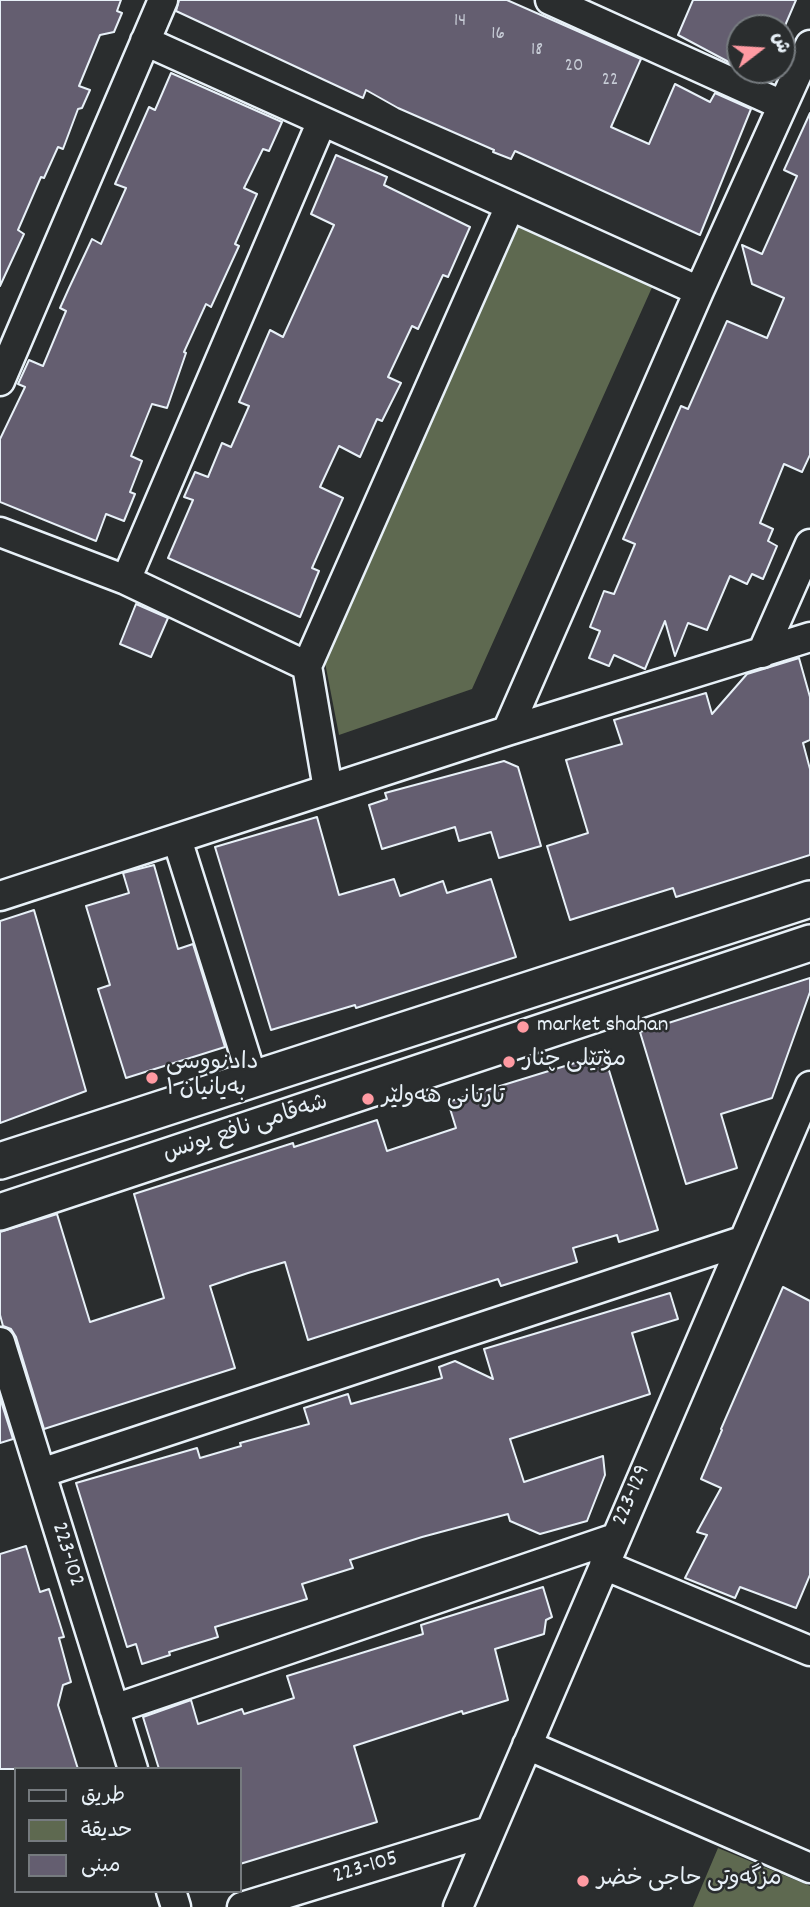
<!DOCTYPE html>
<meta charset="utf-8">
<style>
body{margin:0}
#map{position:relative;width:810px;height:1907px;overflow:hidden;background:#2a2d2e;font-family:Dekko,"Playpen Sans Arabic",sans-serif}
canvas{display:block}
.legend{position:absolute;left:14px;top:1767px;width:228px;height:126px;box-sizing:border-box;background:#2a2d2e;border:2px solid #767b7f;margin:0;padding:9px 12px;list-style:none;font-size:21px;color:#e8f1f8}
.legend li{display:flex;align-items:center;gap:14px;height:35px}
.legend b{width:35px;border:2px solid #767b7f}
.north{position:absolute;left:726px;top:14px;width:70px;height:70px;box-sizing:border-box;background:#2a2d2e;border:2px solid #767b7f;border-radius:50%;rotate:73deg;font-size:19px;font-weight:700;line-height:28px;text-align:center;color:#e8f1f8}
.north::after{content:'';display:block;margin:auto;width:24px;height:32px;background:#ff9aa2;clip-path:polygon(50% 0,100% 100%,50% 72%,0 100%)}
</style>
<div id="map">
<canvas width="810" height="1907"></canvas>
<ul class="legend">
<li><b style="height:9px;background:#2a2d2e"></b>طريق</li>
<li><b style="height:19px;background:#5e6950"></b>حديقة</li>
<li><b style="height:19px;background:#645e70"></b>مبنى</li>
</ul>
<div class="north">ش</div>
</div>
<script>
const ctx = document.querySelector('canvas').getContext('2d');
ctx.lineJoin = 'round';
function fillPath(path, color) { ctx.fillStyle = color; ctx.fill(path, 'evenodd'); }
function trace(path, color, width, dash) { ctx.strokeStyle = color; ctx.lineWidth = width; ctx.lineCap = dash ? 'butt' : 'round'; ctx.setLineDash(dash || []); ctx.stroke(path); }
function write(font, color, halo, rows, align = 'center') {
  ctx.font = font + ' Dekko,"Playpen Sans Arabic",sans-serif'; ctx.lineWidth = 5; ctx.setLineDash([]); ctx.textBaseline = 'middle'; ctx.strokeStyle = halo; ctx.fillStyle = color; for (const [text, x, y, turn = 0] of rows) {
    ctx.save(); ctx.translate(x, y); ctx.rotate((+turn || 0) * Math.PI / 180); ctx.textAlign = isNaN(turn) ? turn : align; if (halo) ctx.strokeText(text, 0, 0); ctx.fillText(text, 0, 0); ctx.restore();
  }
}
fillPath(new Path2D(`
 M512,221L654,283L472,689L339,735L323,652Z
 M718,1848L810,1886V1907H693Z`), '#5e6950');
const building = new Path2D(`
 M0,0H121L117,11L122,13L114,32L100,35L79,86L90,90L82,108L78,109L63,149L58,147L44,178L41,177L18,230L24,234L0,286Z
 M179,0H507L641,59L611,127L649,144L675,84L710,102L715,93L751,109L700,235L515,151L511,159L493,152L494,150L398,108L366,90L363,98L176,11Z
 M693,0H796L784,28H740V68L678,35Z
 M171,73L282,122L269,151L263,149L244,188L257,194L235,244L239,246L211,307L206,304L184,352L186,353L167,408L152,404L131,456L142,461L130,492L135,494L124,521L106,514L96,541L0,502V439L25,387L18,384L29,360L43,366L66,311L60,308L69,288L92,239L101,244L126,188L115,184L149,107L155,110Z
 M810,113V455L802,472L784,464L760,523L773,529L768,541L777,546L763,579L752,574L747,584L730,576L707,630L688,623L675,656L665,621L645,669L614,655L609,666L589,658L600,631L590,627L604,591L614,594L635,544L623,539L681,406L688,409L727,321L767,338L784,298L752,284L742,245L762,254L797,176L784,170Z
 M336,155L387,177L384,185L470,227L448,277L443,275L418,329L412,326L388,377L401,383L382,421L377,419L360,457L339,446L320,487L343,498L312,568L319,571L300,617L168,558L193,500L184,497L195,472L208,477L222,443L231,447L249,406L239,402L270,330L283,337L334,225L311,214Z
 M136,604L168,618L151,657L120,644Z
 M799,658L810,697V740L803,743L810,769V855L676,897L673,888L570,920L547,846L588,833L566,760L622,744L614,720L706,693L712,714L747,674Z
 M504,761L518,767L541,846L499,858L491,832L459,841L455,827L382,849L369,805L387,799L385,793Z
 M317,817L339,895L394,879L400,896L443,881L447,893L491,879L516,957L356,1008L355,1005L271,1030L215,847Z
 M154,865L178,949L193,944L225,1047L126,1078L98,989L110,985L86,906L129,893L123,873Z
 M34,910L86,1091L0,1123V921Z
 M810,978V992L772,1098L721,1114L737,1168L686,1184L640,1032Z
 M604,1054L658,1230L619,1242L617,1235L573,1248L577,1262L501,1286L498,1279L308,1340L285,1262L248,1273L210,1286L235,1368L44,1429L16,1337L11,1329L3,1326L0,1315V1232L57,1214L90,1322L164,1298L134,1194L293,1143L294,1147L377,1120L387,1151L456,1128L448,1102Z
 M783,1287L810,1301V1575L796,1608L740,1587L735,1598L685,1578L707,1535L697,1532L721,1488L701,1479L722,1430L721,1429Z
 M670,1293L678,1319L632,1333L650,1394L510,1439L524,1482L603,1456L605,1475L587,1521L540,1534L510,1521L508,1514L422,1537L350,1560L353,1568L302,1584L307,1599L215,1627L218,1637L169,1652L170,1655L142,1664L136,1644L127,1647L76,1483L197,1448L200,1458L241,1446L240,1443L309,1424L304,1408L348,1394L351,1404L442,1378L439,1367L455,1361L493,1379L484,1349Z
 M0,1398L13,1439L0,1443Z
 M26,1546L40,1592L49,1589L64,1637L59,1638L71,1682L63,1685L58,1705L78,1769H0V1554Z
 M543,1587L552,1617L546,1620L544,1634L495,1649L508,1700L463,1714L462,1711L354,1746L377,1822L240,1864V1769H159L143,1717L191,1700L198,1724L242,1709L244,1714L294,1698L287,1676L423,1634L421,1625Z`);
fillPath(building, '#645e70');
trace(building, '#e8f1f8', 2);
const minor = new Path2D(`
 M550,0L782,105
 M145,41L699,291
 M0,381L163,0
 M0,532L126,580L307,666
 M126,580L322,121
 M762,653L810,544
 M507,731L699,291L810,45
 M328,789L307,666L510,206
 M177,839L253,1080
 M0,896L507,731L810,637
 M0,1342L133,1769
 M41,1473L742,1241
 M604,1565L810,1651
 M114,1709L615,1538
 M527,1745L810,1868
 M171,1891L176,1907
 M242,1907L490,1831
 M458,1907L810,1086`);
const major = new Path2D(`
 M0,1161L810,899
 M0,1212L810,943`);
trace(minor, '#e8f1f8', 33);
trace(major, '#e8f1f8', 40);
trace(minor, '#2a2d2e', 28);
trace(major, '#2a2d2e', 35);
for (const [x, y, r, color] of [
 [523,1027,7,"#ff9aa2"],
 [509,1062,7,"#ff9aa2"],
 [152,1078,7,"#ff9aa2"],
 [368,1099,7,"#ff9aa2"],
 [583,1881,7,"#ff9aa2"]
]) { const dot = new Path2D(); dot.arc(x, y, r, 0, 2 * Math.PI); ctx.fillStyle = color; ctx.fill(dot); trace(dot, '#2a2d2e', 2.5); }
write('19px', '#c7ccd6', null, [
 ["14",460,22],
 ["16",498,35],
 ["18",537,51],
 ["20",574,67],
 ["22",610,81]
]);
write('23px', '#e8f1f8', '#2a2d2e', [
 ["market shahan",537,1027],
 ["مۆتێلی چنار",523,1062],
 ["دادنووسی",166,1065],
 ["بەیانیان ١",166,1091],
 ["تارتانی هەولێر",382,1099],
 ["مزگه‌وتی حاجی خضر",597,1881]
], 'left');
write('23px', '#e8f1f8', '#2a2d2e', [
 ["شەقامی نافع یونس",246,1130,-18],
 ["223-129",633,1496,-67],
 ["223-102",66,1555,73],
 ["223-105",366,1869,-17]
]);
</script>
